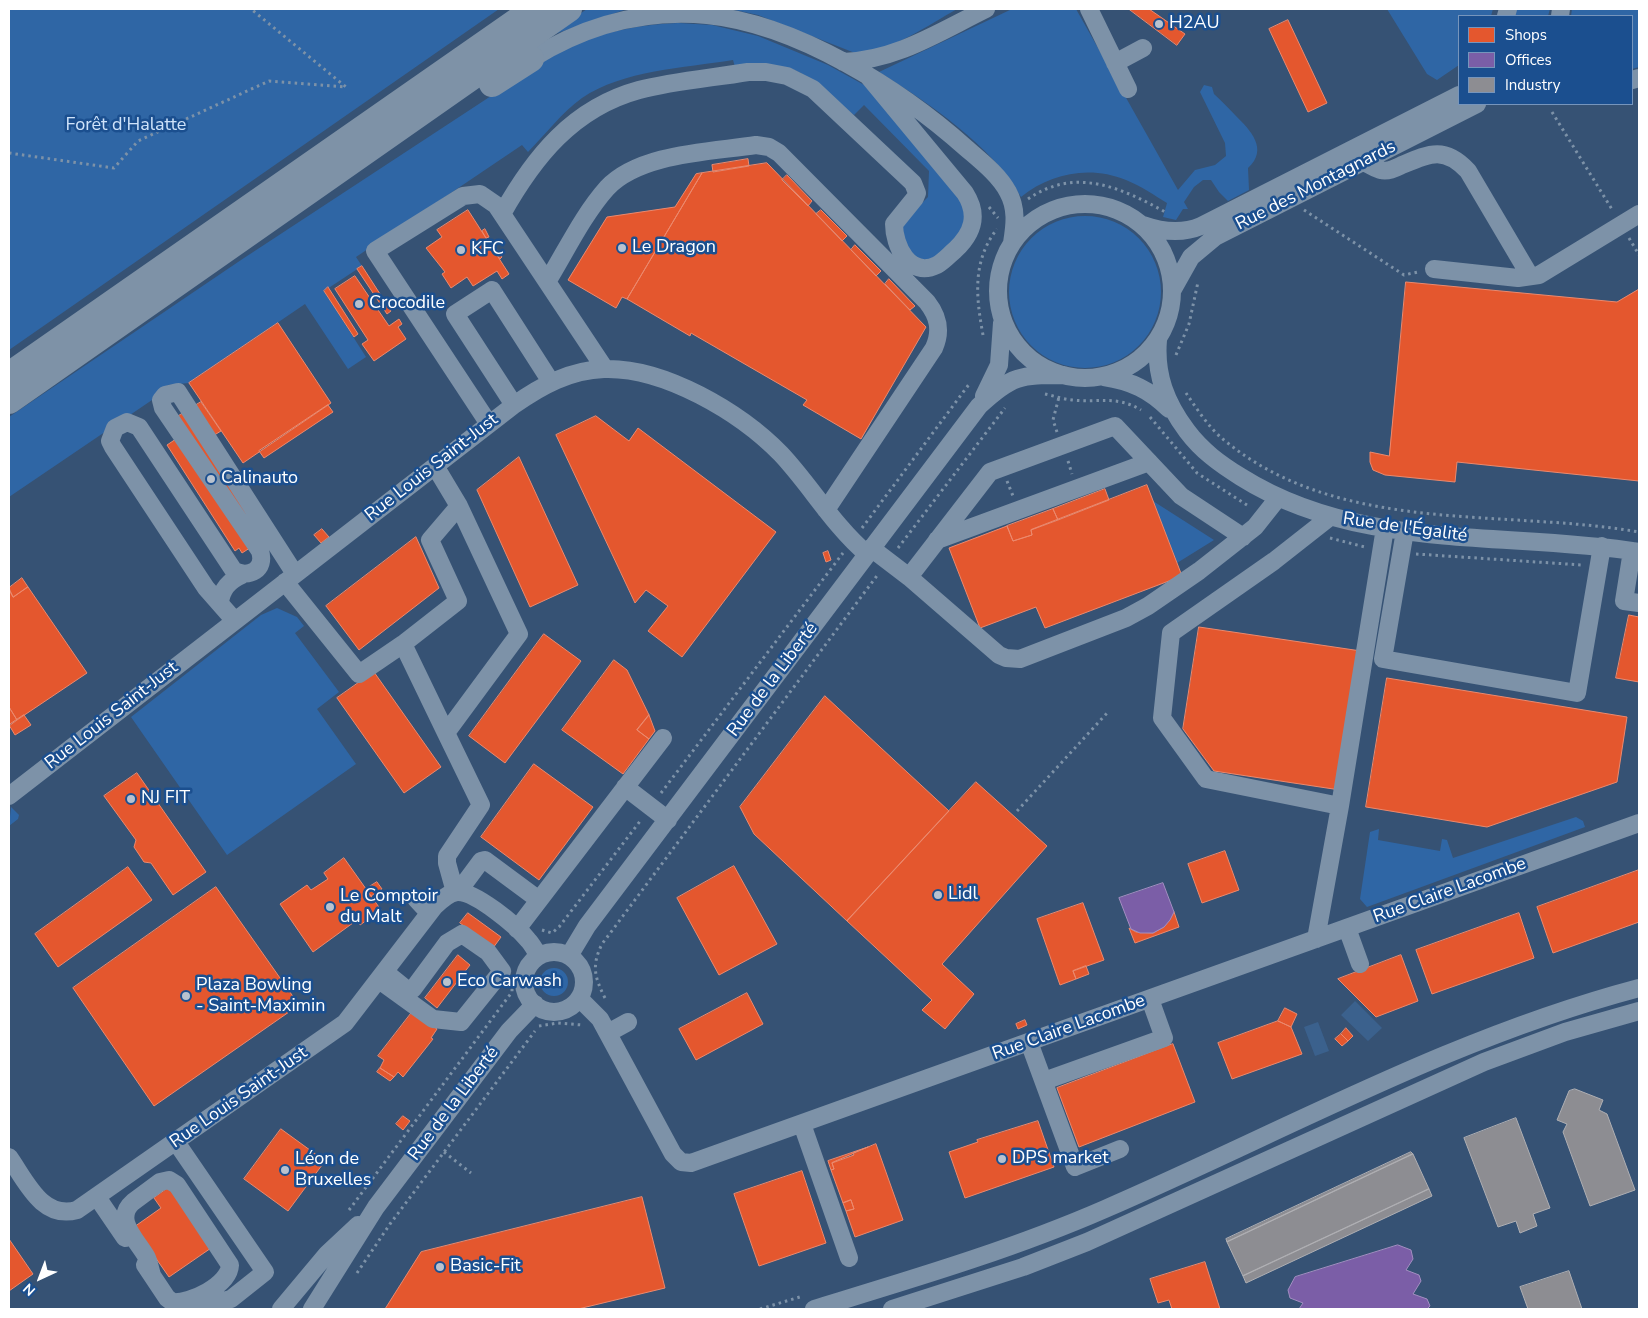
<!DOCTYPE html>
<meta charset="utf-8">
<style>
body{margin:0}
#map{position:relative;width:1648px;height:1318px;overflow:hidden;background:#365274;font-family:"Nunito Sans",sans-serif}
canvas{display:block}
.frame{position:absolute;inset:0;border:10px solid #fff;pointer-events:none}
.legend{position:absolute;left:1458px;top:15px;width:175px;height:90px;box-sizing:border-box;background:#1b4f8f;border:1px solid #7695bc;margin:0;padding:6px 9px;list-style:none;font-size:15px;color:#fff}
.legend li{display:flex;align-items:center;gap:10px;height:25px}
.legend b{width:25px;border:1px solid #7695bc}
.north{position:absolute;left:15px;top:1253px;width:50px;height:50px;-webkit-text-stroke:4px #1b4f8f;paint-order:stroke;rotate:223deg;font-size:14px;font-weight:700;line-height:20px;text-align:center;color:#fff}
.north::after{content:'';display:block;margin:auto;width:18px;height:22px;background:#fff;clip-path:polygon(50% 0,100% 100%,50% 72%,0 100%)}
</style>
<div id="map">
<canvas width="1648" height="1318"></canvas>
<div class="frame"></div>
<ul class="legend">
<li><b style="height:14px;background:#e4572e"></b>Shops</li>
<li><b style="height:14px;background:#7b5ea7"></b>Offices</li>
<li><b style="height:14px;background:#8d8d92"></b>Industry</li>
</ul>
<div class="north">N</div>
</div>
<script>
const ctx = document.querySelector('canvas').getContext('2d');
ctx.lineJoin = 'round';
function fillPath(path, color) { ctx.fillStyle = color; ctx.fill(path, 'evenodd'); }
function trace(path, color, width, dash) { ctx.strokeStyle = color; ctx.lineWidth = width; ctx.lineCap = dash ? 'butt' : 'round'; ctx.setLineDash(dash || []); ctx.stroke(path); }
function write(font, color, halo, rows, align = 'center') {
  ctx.font = font + ' "Nunito Sans",sans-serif'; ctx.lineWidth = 5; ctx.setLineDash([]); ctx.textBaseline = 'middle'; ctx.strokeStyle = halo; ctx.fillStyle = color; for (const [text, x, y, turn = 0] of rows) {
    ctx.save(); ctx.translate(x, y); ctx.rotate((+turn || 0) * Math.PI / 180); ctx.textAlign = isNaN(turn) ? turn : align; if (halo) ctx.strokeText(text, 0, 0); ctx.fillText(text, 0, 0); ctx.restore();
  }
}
fillPath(new Path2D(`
 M9,9H499L9,350Z
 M587,9H627L546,37Z
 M730,9H957C930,24 886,55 855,53L758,15Z
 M1012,9H1076L1178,190L1195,170L1215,165L1226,156L1225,143L1200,92L1204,85L1212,87L1214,94C1222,101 1229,109 1236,116C1250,130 1269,149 1248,168L1249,190L1228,201L1219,192L1211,180H1203L1194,187L1184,202L1188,209H1183L1176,220L1163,217L1167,203C1154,195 1141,186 1126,180C1090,165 1050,173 1021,197C993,146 927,102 879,72Z
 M1387,9H1493L1491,16H1459V65L1437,80L1427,74Z
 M1515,9H1550L1548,16H1513Z
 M1572,9H1639V67L1632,69V16H1571Z
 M678,23L712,25L758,36L828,65L866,86L955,188L968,220C953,240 938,273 908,254L901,224L928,197L929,171L864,105L854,115L801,73L792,69L735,67L733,60C684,68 623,70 582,98C562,112 545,135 528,152L522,145L356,257L362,266L324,291L366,357L348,369L305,304L189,383L168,385L155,398L9,497V417L241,260L555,54C593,33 635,25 678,23Z
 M1009 292a76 76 0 1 1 152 0a76 76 0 1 1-152 0Z
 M1153,501L1214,540L1177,563Z
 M277,608L297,617L304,626L295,633L339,692L317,709L356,764L227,855L131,717L261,615Z
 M11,807L19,815L18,819L9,826Z
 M1576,817L1583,821L1585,827L1367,907L1360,899L1370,832L1379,829L1378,840L1440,851L1442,839L1447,840L1453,858Z
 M540 982a14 14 0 1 1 28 0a14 14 0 1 1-28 0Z`), '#2f66a5');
fillPath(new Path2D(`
 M1355,1001L1382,1028L1368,1041L1341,1015Z
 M1318,1022L1329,1051L1315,1056L1304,1027Z`), '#3b618d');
const shops = new Path2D(`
 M1129,9H1149L1185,34L1177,45Z
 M1288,20L1327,103L1308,112L1269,29Z
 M748,159L749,166L713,172L712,165Z
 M767,163L926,327L861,439L803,405L807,400L691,333L690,336L627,299L702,173Z
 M702,173L627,299L622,297L616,308L568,280L607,217L675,207L696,174Z
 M787,175L812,201L808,206L782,180Z
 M468,210L509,274L502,279L497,271L473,286L467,277L451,288L442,274L445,272L426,248L442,237L437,230Z
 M821,210L847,236L842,241L816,214Z
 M485,229L489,237L486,238L482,231Z
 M855,245L881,271L876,276L851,250Z
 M497,250L502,257L500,259L495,252Z
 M362,266L391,311L387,314L357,269Z
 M355,276L389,326L399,319L402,324L398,327L406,339L374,361L362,344L368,340L335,289Z
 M889,279L915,306L910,310L885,284Z
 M1406,282L1617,302L1639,289V481L1457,462L1455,482L1385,475L1373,470L1370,462V452L1389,456Z
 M328,287L358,334L354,337L324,291Z
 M278,323L331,403L243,463L189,383Z
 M201,402L221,431L211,437L267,537L242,553L239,548L235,551L167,445L179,437L169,422Z
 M328,405L333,412L264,458L259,451Z
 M596,416L629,441L638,428L776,532L682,657L648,631L668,606L646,590L635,603L556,435Z
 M519,457L578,585L530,607L477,490Z
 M1147,485L1182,576L1045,628L1036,607L980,628L949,548L1007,526L1013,541L1032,535L1031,530Z
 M1105,489L1109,500L1058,520L1053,509Z
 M1053,509L1058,520L1031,530L1032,535L1013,541L1007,526Z
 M322,529L329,537L321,543L314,535Z
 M416,537L439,588L359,650L326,606Z
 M828,551L831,560L826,562L823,553Z
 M22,578L28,587L13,597L9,588Z
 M28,587L87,673L17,720L9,707V590L13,597Z
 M1629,615L1639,617V682L1616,678Z
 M1199,627L1361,651L1340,790L1214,771L1183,729Z
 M544,634L581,661L505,763L469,736Z
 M614,660L627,670L649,715L637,730L649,739L623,774L562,730Z
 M374,672L441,767L404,793L337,698Z
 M1387,678L1627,717L1617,782L1487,827L1366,807Z
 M825,696L949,811L847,921L754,834L740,807Z
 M9,707L17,720L9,726Z
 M24,715L31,725L15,735L9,725Z
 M649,715L655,731L649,739L637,730Z
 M534,764L593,807L539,880L481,837Z
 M137,773L206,872L173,895L151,863L144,862L134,847L136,840L104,796Z
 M976,782L1047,846L942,964L974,994L945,1029L922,1010L932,1000L847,921Z
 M1225,851L1239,890L1202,903L1188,864Z
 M344,858L381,910L360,925L357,920L313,952L280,904L307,885L311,890L328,879L324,873Z
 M734,866L777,944L719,975L677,898Z
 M128,867L152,900L58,967L35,934Z
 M1639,870V922L1553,953L1537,907Z
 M377,882L382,889L371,896L366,889Z
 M216,887L299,1005L154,1106L73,988Z
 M1083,903L1104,960L1073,971L1076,979L1060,985L1037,919Z
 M1174,912L1179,927L1135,943L1129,928L1136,932L1153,933L1164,927Z
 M468,913L501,937L493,948L460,923Z
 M1519,913L1534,958L1432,994L1416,950Z
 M458,955L470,965L437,1008L425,998Z
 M1401,955L1418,1001L1376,1017L1338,979Z
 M1086,966L1089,974L1076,979L1073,971Z
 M747,993L763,1024L696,1060L679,1029Z
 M1285,1008L1297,1014L1291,1027L1278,1021Z
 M413,1011L437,1029L431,1038L433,1039L403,1077L398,1072L394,1077L380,1068L384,1060L378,1056Z
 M1025,1020L1027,1025L1018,1029L1016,1024Z
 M1278,1021L1291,1027L1302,1054L1232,1079L1218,1043Z
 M1346,1028L1353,1036L1348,1041L1341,1034Z
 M1341,1034L1348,1041L1342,1046L1335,1039Z
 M1173,1044L1195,1102L1079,1147L1057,1088Z
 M380,1068L394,1077L390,1081L377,1072Z
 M403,1116L410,1121L403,1130L396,1124Z
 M1038,1121L1054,1167L965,1198L949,1152L978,1142L977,1140Z
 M281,1129L325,1161L288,1211L244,1179Z
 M876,1144L903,1220L855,1237L846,1211L854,1209L851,1200L843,1203L831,1170L834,1169L832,1163Z
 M868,1147L853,1153L854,1155L832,1163L834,1169L831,1170L828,1161Z
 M802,1171L826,1243L759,1266L734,1194Z
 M171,1186L214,1246L169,1277L134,1227L161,1208L154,1198Z
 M642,1197L665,1288L578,1309H385L421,1252Z
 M851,1200L854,1209L846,1211L843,1203Z
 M9,1239L33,1274L9,1291Z
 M1205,1262L1220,1309H1172L1169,1300L1158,1303L1150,1279Z`);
fillPath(shops, '#e4572e');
trace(shops, '#ec896d', 1);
const offices = new Path2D(`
 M1163,883L1174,912L1170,920L1164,927L1153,933H1140L1131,929L1119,898Z
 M1398,1245L1411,1250L1413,1259L1406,1270L1419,1275L1421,1281L1413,1294L1427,1299L1430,1306L1427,1309H1299L1303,1303L1290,1298L1288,1290L1295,1277Z`);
fillPath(offices, '#7b5ea7');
trace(offices, '#a38ec1', 1);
const industry = new Path2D(`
 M1575,1089L1603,1100L1599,1110L1607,1114L1635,1190L1590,1206L1563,1132L1567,1124L1557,1120L1569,1091Z
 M1516,1118L1550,1208L1533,1214L1537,1226L1520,1233L1516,1221L1498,1227L1464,1138Z
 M1411,1152L1413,1154L1227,1242L1226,1239Z
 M1413,1154L1429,1189L1243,1276L1227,1242Z
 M1429,1189L1432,1196L1246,1283L1243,1276Z
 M1569,1271L1582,1309H1528L1520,1287Z`);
fillPath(industry, '#8d8d92');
trace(industry, '#afafb3', 1);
trace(new Path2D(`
 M1552,112L1613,211
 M9,153L114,168L138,141L269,81L346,87L251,9
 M1028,199C1076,166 1122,188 1167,213
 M989,207L998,218
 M1304,210L1404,275L1418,272
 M1629,238L1639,255
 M983,335C976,297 972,261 997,229
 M1176,355L1189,324L1198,282
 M1186,393C1197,409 1209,428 1224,440C1340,536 1501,508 1639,532
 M1045,394C1054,396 1063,399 1072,400C1099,403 1116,395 1141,410
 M1150,417L1197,473L1250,507
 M1057,432L1053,420L1059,397
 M1068,461L1072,474
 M1007,481L1013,496
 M862,528L970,383
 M1330,538L1365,547
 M898,548L1005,408
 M1416,554L1582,565
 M661,793L843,553
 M1017,811L1108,712
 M542,930L552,933L559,927L641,820
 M605,998C595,978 591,966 602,944L879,573
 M539,1026L558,1023L582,1025
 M444,1152L471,1173
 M349,1210L512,992V985
 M357,1273L390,1224L535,1031
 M760,1309L803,1296`), '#7d92a8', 3, [2.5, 4]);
trace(new Path2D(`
 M1089,9L1128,89
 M1506,16L1508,9
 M1560,16L1561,9
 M531,59C584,26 644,9 707,15C797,24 900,89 966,148C981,161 999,175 1008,192C1017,208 1015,225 1012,243
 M843,62C897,60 939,32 986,9
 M1115,63L1143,48
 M1632,80L1639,78
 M1363,162C1369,164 1375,169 1381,170C1387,172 1394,169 1400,166C1428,154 1444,145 1468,171L1530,276
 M998 291a87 87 0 1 1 174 0a87 87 0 1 1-174 0Z
 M502,214C534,157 573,108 639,90C674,81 712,78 748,72H766L787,76L813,89L913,183L917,193L915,198L894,224C894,245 909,279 937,265C944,261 949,255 955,250C973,233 979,215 965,193L868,76
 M1143,225C1163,232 1182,234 1201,226L1459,95
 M1434,269L1518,278L1539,275L1639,214
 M547,282C566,251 583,215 607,188C640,153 711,152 756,145L769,147L779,153L927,302C938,316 942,330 934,348L826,510
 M1173,289L1191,257L1215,237L1477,104
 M1158,340C1155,375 1166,403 1187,431C1202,451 1220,464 1241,477C1360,552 1506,531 1639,552
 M1104,377C1131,381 1150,390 1169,409
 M984,396L999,365L1002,323
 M514,405L455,314L492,290L551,382
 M489,424L375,251L463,196L480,194L496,205L605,369
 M435,466L459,506L519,634L446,733L481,805L447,856V863L455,892
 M1330,517L1274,561L1171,633L1162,718L1206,779L1340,806
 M1405,531L1383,659L1577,693L1602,546
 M937,540L1149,462
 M871,548L909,577L999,655L1006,658L1020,659L1126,618L1148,606L1199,571L1255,527L1278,498
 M1632,551L1624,601L1639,603
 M909,577L990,472L1115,426L1181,496L1243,537
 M285,582L359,674L403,644
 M220,603C221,590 230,580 242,575
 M235,621L206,588L113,447L110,441L115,428L127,422L139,427L234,571C249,578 266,570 260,551L163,408L161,400L165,395L178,392L295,574
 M446,733L403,644L458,601L430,540L459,506
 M625,787L668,820
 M9,796L514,405C541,386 570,370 604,369C664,367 740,412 781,454C811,486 833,525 867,554
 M458,892L481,861L485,860L539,900
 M416,899L429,913
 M1347,928L1360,964
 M517,929L663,738
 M1316,939L1340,806L1385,528
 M524 982a30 30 0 1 1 60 0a30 30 0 1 1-60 0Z
 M569,956L587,926L979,406C1012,375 1020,375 1064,375
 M379,980L433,1019L461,1022L502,971L488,952L462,934L447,943L413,989H406L385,972
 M579,998L600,1019L673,1154L681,1162L691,1163L1639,823
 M608,1033L628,1022
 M1029,1042L1075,1167L1120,1149
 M1044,1081L1164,1038L1150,999
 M802,1124L849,1258
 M176,1142L265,1272L231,1299L191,1309
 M9,1157C26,1181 42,1220 77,1210L345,1023L434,907C441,900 448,893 457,892C475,891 517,926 528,940C533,945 535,951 539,956
 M97,1197L125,1238
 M145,1265L167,1298L180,1308
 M152,1275C150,1269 149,1261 146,1256C137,1240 113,1219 133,1202L160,1182L169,1180L177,1185L230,1265C229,1285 190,1304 172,1302
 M281,1309L327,1254L358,1225
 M312,1309L376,1207L509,1031L535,1004
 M814,1309C912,1279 1011,1250 1105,1209C1283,1132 1450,1038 1639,988
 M892,1309L1023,1267L1087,1242L1484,1062L1565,1032L1639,1011`), '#7d92a8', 18);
trace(new Path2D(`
 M492,84L531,59
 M9,375L534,9
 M9,401L569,9`), '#7e92a7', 26);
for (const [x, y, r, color] of [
 [1159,24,5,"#b9c2ce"],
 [622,248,5,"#b9c2ce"],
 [461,250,5,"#b9c2ce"],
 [359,304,5,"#b9c2ce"],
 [211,479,5,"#b9c2ce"],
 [131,799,5,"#b9c2ce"],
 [938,895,5,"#b9c2ce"],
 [330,907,5,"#b9c2ce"],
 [447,982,5,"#b9c2ce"],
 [186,996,5,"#b9c2ce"],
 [1002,1159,5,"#b9c2ce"],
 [285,1170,5,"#b9c2ce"],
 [440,1267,5,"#b9c2ce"]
]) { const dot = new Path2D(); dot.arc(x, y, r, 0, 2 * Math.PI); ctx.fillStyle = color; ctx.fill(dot); trace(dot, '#1b4f8f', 2); }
write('18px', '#fff', '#1b4f8f', [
 ["H2AU",1169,24],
 ["Le Dragon",632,248],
 ["KFC",471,250],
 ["Crocodile",369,304],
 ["Calinauto",221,479],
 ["NJ FIT",141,799],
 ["Lidl",948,895],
 ["Le Comptoir",340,897],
 ["du Malt",340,918],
 ["Eco Carwash",457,982],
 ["Plaza Bowling",196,986],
 ["- Saint-Maximin",196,1007],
 ["DPS market",1012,1159],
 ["Léon de",295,1160],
 ["Bruxelles",295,1181],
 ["Basic-Fit",450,1267]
], 'left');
write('18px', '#cfe3fa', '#1b4f8f', [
 ["Forêt d'Halatte",126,126]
]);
write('18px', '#fff', '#1b4f8f', [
 ["Rue des Montagnards",1316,186,-27],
 ["Rue Louis Saint-Just",432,468,-38],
 ["Rue de l'Égalité",1405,528,8],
 ["Rue de la Liberté",773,680,-53],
 ["Rue Louis Saint-Just",112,716,-38],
 ["Rue Claire Lacombe",1450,891,-20],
 ["Rue Claire Lacombe",1069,1028,-20],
 ["Rue Louis Saint-Just",239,1098,-35],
 ["Rue de la Liberté",454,1104,-53]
]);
</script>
